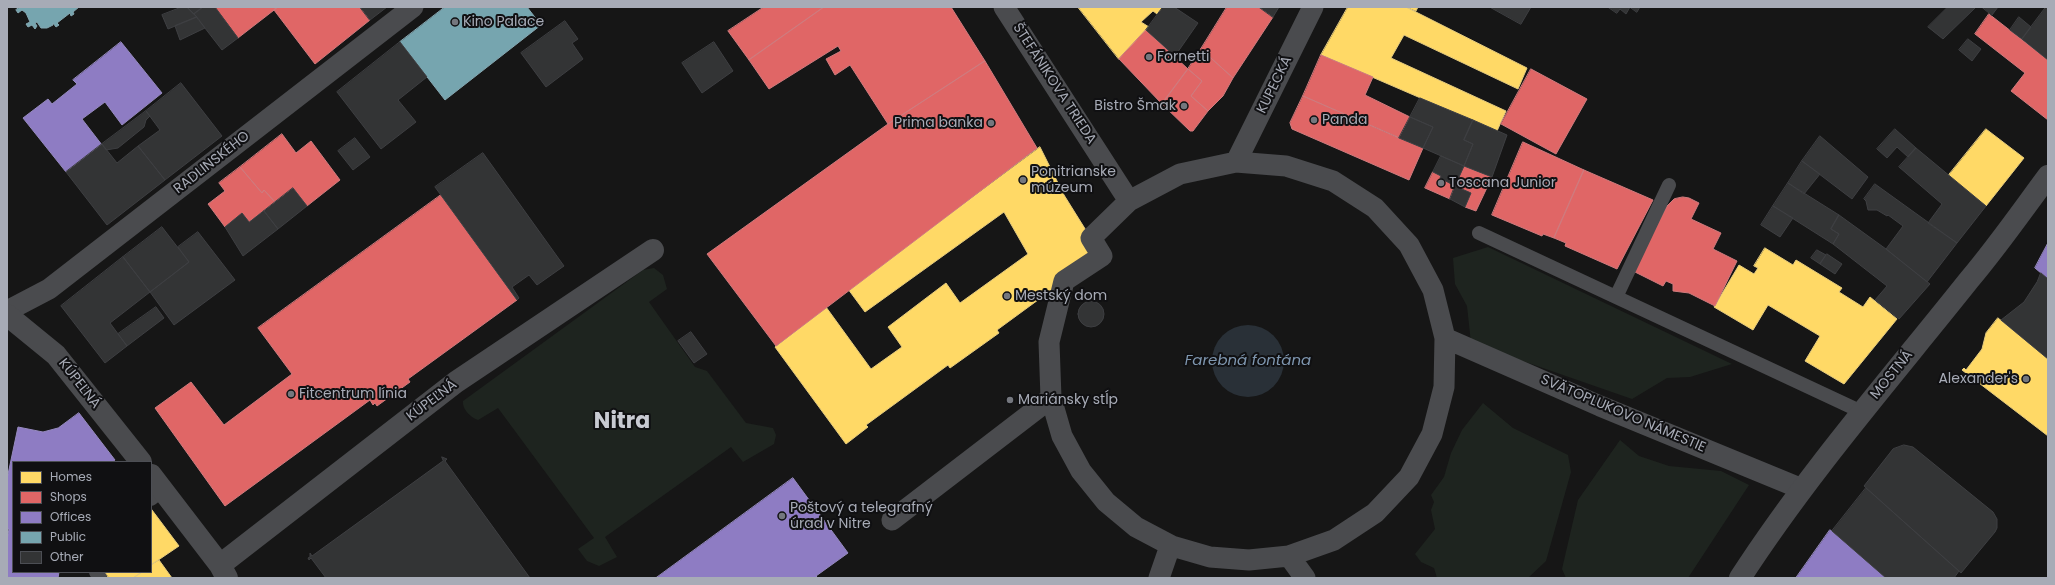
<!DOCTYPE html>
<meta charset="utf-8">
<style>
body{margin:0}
#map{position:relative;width:2055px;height:585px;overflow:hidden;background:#161616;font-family:Poppins,sans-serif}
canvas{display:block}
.frame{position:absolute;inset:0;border:8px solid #a7abb6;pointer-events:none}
.legend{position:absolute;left:12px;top:461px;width:140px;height:112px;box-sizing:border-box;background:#101012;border:1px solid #4c4e54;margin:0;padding:5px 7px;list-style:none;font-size:12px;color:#a7abb6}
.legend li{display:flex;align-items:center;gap:8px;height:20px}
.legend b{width:20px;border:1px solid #4c4e54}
</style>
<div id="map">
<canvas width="2055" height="585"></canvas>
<div class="frame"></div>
<ul class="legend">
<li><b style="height:11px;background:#ffd966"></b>Homes</li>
<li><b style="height:11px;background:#e06666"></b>Shops</li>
<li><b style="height:11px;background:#8e7cc3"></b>Offices</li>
<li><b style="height:11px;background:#76a5af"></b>Public</li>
<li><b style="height:11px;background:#333435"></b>Other</li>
</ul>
</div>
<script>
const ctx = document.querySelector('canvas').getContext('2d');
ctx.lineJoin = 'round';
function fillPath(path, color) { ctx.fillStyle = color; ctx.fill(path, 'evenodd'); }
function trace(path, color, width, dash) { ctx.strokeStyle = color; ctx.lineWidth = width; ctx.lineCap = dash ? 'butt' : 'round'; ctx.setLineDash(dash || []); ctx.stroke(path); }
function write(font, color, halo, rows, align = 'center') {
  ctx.font = font + ' Poppins,sans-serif'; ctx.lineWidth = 4; ctx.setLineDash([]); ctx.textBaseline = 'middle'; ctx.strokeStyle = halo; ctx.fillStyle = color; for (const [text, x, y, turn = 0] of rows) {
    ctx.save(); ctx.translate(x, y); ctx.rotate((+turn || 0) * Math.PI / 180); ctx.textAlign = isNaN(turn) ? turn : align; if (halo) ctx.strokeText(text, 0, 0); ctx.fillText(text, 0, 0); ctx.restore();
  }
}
fillPath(new Path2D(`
 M1488,247L1732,364L1690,377L1667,378L1632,399L1471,343L1467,306L1455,284L1453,258Z
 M654,268L663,275L667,289L649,302L695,367L707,371L746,423L773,428L776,435L774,444L743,462L731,447L605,537L617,557L599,566L587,561L578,549L594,538L498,408L478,420C470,417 462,409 463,401L643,270Z
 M1483,403L1513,428L1568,455L1571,472L1546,561L1528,578H1437L1434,568L1421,562L1415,554L1435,529L1431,510L1434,502L1431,495L1444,477L1451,453L1462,430Z
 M1620,440L1639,456L1669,466L1721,471L1749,485L1688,578H1566L1562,569L1578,500Z`), '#1e241f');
fillPath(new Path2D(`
 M1212 361a36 36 0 1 1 72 0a36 36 0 1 1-72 0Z`), '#293037');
const homes = new Path2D(`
 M1078,7H1163L1157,14L1153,11L1141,22L1149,27L1119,59Z
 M1348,7H1406L1527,68L1518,89L1404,35L1391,58L1506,111L1497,131L1321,55Z
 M1406,7H1418L1416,11Z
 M1986,129L2024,158L1986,206L1948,176Z
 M1040,147L1064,195L1102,256L1079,270L997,330L999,333L950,368L948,365L866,425L868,427L846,444L775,347L826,307L871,369L902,347L888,327L946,283L960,303L1028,254L1004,212L865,312L848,289Z
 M1765,248L1793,265L1796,260L1842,288L1839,292L1863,307L1870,297L1897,319L1844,384L1805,361L1820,336L1768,305L1753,330L1714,307L1739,265L1754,274L1758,268L1754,266Z
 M1998,318L2048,359V436L1962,370L1964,368L1966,370L1982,349L1986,333Z
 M152,510L179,546L151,565V511Z
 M159,560L172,578H133L142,572H151V565Z
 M105,572H142L133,578H109Z`);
fillPath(homes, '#ffd966');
trace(homes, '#e5cb7e', 1);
const shops = new Path2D(`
 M215,7H278L238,38Z
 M278,7H360L370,20L315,64L274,10Z
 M764,7H824L749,60L728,31Z
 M824,7H951L985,61L888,124L850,65L835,75L826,59L841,51L838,46L769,89L749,60Z
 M1227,7H1259L1273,17L1233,78L1201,49Z
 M1989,14L2048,60V120L2011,91L2025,73L1975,34Z
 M1146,30L1188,69L1162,104L1119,59Z
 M1201,49L1233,78L1223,96L1208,111L1191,96L1202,81L1188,69Z
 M1321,55L1373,77L1365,95L1410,117L1399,138L1303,96Z
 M985,61L1037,148L776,346L707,254L888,124Z
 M1188,69L1202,81L1191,96L1208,111L1193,131H1190L1162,104Z
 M1531,69L1587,99L1556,154L1501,124Z
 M1303,96L1423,148L1409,180L1292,129L1290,123Z
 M282,134L296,153L311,141L340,180L307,206L293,188L275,202L264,190L262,193L240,167Z
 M1523,142L1584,170L1554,238L1543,234L1542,236L1492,215Z
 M1464,166L1492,177L1476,211L1465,207L1471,193L1455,186Z
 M240,167L262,193L264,190L275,202L249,222L242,213L225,227L208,204L225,191L219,183Z
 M1584,170L1653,200L1617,269L1565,246L1566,243L1554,238Z
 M1433,172L1441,176L1440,178L1455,186L1450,199L1425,188Z
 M441,195L517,300L408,379L410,382L377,406L375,403L373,405L370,400L225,506L155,408L191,382L224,425L292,374L258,328Z
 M1683,197L1689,198L1699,203L1691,219L1721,233L1713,249L1737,261L1715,306L1689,293L1673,291V284L1666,281L1663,286L1633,271L1667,206L1674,199Z`);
fillPath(shops, '#e06666');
trace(shops, '#cf7b7e', 1);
const offices = new Path2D(`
 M121,42L162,93L122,125L105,102L82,119L102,145L66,172L23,118L48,99L52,104L77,84L73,80Z
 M2048,243V279L2035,268Z
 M79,413L115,460L112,462H13V572H59L58,578H7V540L9,529H7V479L18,427L43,432L58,428Z
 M793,478L848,553L816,576L818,578H656Z
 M1830,530L1832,531L1886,578H1796Z`);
fillPath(offices, '#8e7cc3');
trace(offices, '#968abf', 1);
const public = new Path2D(`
 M20,7H79L73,12L74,14L71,16L70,13L57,23L59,25L56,27L53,23V25L47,28H41L37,22L35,23L37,26L35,29L32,25L28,27L26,24L30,22L26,13L22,10L18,13L16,10Z
 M445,7H527L541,25L445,100L400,42Z`);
fillPath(public, '#76a5af');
trace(public, '#85a7b1', 1);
const building = new Path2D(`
 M182,7H187L197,17L168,29L162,15Z
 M187,7H201L202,8L194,14Z
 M203,7H215L238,38L222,50L194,14Z
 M360,7H387L370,20Z
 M1163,7H1174L1198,23L1175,56L1146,30Z
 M1259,7H1279L1273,17Z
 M1490,7H1531L1521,24Z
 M1608,7H1630L1626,14L1620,9L1617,13Z
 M1630,7H1640L1637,12Z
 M1948,7H1976L1943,39L1928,27Z
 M1982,7H1998L1992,15Z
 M2046,7H2048V60L2022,39Z
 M197,17L205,28L180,40L175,26Z
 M2019,17L2031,27L2022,39L2010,30Z
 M565,21L578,39L572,43L583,59L546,87L521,53Z
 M1968,39L1981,49L1972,61L1959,50Z
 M400,42L427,77L398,100L416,122L381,149L337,92Z
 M714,42L733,71L702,93L682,63Z
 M181,83L222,136L165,180L138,146L160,130L146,111Z
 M1420,98L1473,120L1464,140L1473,144L1464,166L1423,148L1433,127L1410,117Z
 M146,111L150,116L146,120L144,127L118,148L106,150L102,144Z
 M1410,117L1433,127L1423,148L1399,138Z
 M1473,120L1507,135L1492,177L1464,166L1473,144L1464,140Z
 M1895,129L1916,148L1908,157L1897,147L1887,158L1877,149Z
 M1820,136L1868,177L1852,199L1802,161Z
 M355,138L370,157L353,170L338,151Z
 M102,144L117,163L138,146L165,180L107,225L66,172Z
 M1916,148L1986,206L1957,243L1928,223L1942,204L1899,167Z
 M483,153L564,266L537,285L529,275L512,287L519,298L517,300L435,187Z
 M1441,156L1464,166L1455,186L1440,178L1441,176L1433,172Z
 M1802,161L1820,174L1804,194L1788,183Z
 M1788,183L1839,215L1831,229L1839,234L1833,244L1773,206Z
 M1875,184L1957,243L1927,282L1886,249L1903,226L1888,215L1887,216L1877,210H1868L1866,201L1864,199Z
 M1455,186L1471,193L1465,207L1450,199Z
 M293,188L307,206L278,229L264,211Z
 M1773,206L1793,218L1780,237L1761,225Z
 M264,211L278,229L243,256L225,227L242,213L249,222Z
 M1839,215L1886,249L1930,284L1899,319L1875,300L1887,286L1833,244L1839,234L1831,229Z
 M162,227L189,262L150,292L123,257Z
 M198,232L235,280L174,325L150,292L189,262L178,247Z
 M1817,250L1826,255L1820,264L1811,258Z
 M1827,254L1842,264L1835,274L1820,264Z
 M123,257L150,292L110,323L127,346L105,363L61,306Z
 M2041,273L2048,279V359L2001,320L2024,302L2037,282Z
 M1078 314a13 13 0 1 1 26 0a13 13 0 1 1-26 0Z
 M156,307L164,318L127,346L118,334Z
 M691,332L707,354L694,363L678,341Z
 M1904,445L1913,447L1993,512L1997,519V528L1995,532L1961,573L1864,486L1893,449Z
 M442,457L447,459L445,461L530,578H326L311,558L309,560L308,558L310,557V553L312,556L443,461Z
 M1866,488L1959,571L1954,578H1886L1832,531Z`);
fillPath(building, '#333435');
trace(building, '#3e3f42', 1);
trace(new Path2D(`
 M1479,233L1862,412
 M1616,297L1669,185
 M151,499L163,490
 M96,572L100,578`), '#4a4b4e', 14);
trace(new Path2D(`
 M1004,7L1129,201
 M1236,162L1286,166L1333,181L1375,208L1409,245L1433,290L1445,338L1444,387L1432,434L1409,477L1375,513L1334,540L1289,556L1249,560L1210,557L1172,546L1136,527L1106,502L1081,471L1062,436L1051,398L1049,342L1064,281L1102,256L1091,238L1129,201L1180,174Z
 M1236,162L1313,7
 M7,311L49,289L413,7
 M1445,338L1600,406L1802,489
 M892,520L1051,398
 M1289,556L1305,578
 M1159,578L1168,552`), '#4a4b4e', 21);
trace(new Path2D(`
 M7,315L56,355L141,462
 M151,475L220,565L227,578
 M220,565L456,382L653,250`), '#4a4b4e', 22);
trace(new Path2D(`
 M1740,578C1808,473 1891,378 1969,280C1997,247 2022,211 2048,176`), '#4a4b4e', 22);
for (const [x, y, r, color] of [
 [455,22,4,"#74777e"],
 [1149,57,4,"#74777e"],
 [1184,106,4,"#74777e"],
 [1314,120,4,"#74777e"],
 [991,123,4,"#74777e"],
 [1023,180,4,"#74777e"],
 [1441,183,4,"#74777e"],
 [1007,296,4,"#74777e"],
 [2026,379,4,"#74777e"],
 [291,394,4,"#74777e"],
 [1010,400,4,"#74777e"],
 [782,516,4,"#74777e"]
]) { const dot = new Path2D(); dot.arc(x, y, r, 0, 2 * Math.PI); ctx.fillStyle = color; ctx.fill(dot); trace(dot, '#101012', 1.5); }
write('14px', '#a7abb6', '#101012', [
 ["Kino Palace",463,22],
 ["Fornetti",1157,57],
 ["Bistro Šmak",1176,106,"right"],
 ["Panda",1322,120],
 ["Prima banka",983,123,"right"],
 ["Ponitrianske",1031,172],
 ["múzeum",1031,188],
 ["Toscana Junior",1449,183],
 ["Mestský dom",1015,296],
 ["Alexander's",2018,379,"right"],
 ["Fitcentrum línia",299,394],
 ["Mariánsky stĺp",1018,400],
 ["Poštový a telegrafný",790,508],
 ["úrad v Nitre",790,524]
], 'left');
write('14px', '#a7abb6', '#101012', [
 ["ŠTEFÁNIKOVA TRIEDA",1054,84,57],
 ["KUPECKÁ",1275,85,-64],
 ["RADLINSKÉHO",212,163,-38],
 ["MOSTNÁ",1892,375,-51],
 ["KÚPEĽNÁ",79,384,52],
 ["KÚPEĽNÁ",432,401,-37],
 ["SVÄTOPLUKOVO NÁMESTIE",1623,414,23]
]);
write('italic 15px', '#7f97b0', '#101012', [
 ["Farebná fontána",1248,361]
]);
write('bold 22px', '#c8cad2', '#101012', [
 ["Nitra",622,422]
]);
</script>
